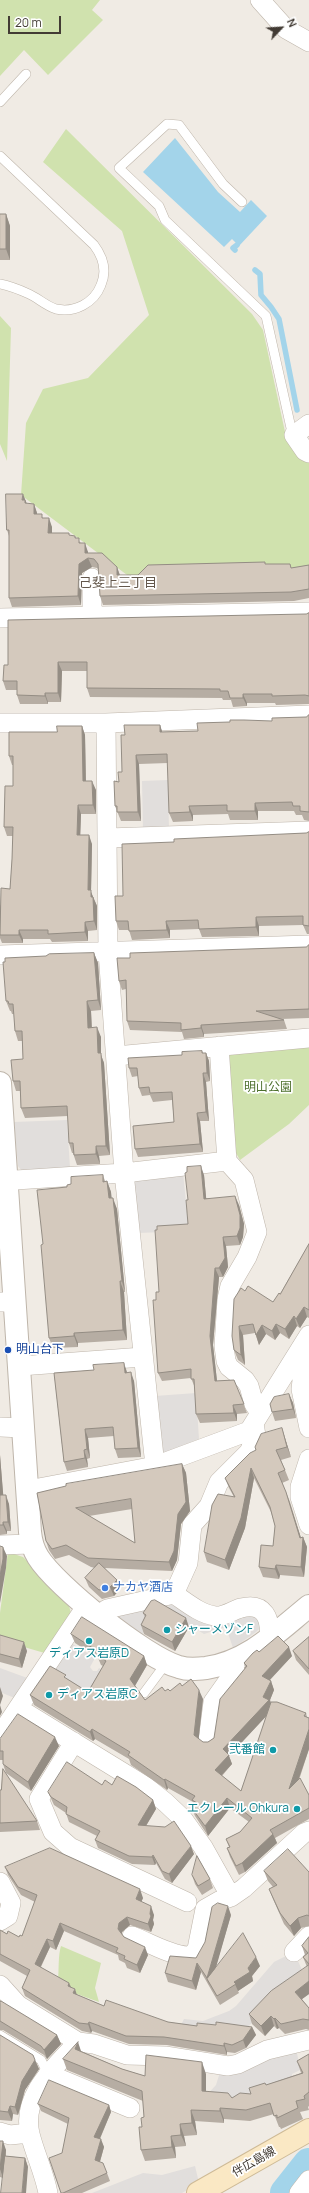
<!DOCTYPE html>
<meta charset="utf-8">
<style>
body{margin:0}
#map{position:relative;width:309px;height:2193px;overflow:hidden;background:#f0ebe4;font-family:Manrope,sans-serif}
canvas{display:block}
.north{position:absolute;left:261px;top:8px;width:40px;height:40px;-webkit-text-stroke:3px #fff;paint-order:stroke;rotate:65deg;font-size:11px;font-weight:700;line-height:16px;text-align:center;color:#423b34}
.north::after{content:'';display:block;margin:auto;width:14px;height:18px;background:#423b34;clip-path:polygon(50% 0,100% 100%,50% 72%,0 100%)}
.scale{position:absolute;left:8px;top:16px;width:53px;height:18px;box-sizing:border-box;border:2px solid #423b34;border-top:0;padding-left:5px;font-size:12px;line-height:14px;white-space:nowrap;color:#423b34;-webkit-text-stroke:3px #fff;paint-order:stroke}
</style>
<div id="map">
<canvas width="309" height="2193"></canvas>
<div class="north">N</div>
<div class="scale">20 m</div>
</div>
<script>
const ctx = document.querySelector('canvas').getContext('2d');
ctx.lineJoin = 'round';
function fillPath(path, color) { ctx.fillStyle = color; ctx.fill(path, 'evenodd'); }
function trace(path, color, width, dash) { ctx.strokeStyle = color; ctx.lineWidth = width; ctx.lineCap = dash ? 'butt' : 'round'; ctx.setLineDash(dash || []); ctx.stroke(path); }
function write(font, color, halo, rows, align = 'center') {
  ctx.font = font + ' Manrope,"Noto Sans JP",sans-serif'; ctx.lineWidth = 3.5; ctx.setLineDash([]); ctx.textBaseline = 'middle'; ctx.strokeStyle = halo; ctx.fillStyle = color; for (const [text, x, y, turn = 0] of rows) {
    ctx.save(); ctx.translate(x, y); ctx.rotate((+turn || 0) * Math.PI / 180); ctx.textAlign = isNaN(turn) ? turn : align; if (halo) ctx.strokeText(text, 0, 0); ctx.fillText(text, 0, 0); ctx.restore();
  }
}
fillPath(new Path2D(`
 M0,0H100L92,10L103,20L48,75L24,50L0,76Z
 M66,129L252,314L263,330L285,432L298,452L309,458V570L135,581L21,495L26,423L43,389L88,378L149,315L122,231L43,162Z
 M0,316L11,328L7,461L0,444Z
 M309,1044V1105L289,1124L240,1160L233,1148L224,1057L232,1050Z
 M8,1552L23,1557L68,1602L72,1617L48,1654L0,1640V1613Z
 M61,1946L101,1963L95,1988L99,2002L74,1993L58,1981C59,1970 58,1955 61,1946Z`), '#d0e2ae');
fillPath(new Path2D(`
 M168,780L169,831H143L142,781Z
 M67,1120L70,1168L22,1171L18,1166L14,1122Z
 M183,1173L189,1231L138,1233L134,1183L139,1178Z
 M196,1393L199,1439L163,1453L155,1396Z
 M173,1599L201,1613L252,1611L262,1626L256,1632L233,1648L226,1627L204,1634L166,1611Z
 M136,1606L153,1616L142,1635L116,1616Z
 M68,1641L95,1658L90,1667L93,1671H97L99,1668L108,1673L92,1699L49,1672Z
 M0,1668L30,1679L17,1699L0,1692Z
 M294,1952L306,1979L274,2000L247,2028L179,2029L184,2019L203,2021L229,2011L236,2006L274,1962Z
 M296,2047L300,2070L292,2074L294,2088L250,2098L203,2099L216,2085L221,2069Z
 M195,2166L199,2183L182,2193H92L143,2173L162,2175Z`), '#e1dedc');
fillPath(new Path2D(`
 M175,138L218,192L240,212L251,200L267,216L239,246L232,239L224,247L143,172Z`), '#a3d4ea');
trace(new Path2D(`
 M235,250L233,248L237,245
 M255,270L260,274L261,295L271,307L279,319L297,410`), '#a3d4ea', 5.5);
trace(new Path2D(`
 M286,2193L309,2164`), '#a3d4ea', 32);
const service = new Path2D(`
 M0,102L26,74
 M0,156L94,245C103,257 107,271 101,285C94,303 75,313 56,309C46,306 38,298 29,294C20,290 10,286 0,284
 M242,202L223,184L179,125L167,124L119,168L159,206L165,220L266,316L291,428L294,435
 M144,1693L167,1662
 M0,2035L41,2060L48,2074`);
const minor = new Path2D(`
 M260,0L286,29L309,42
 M309,424L294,435L305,451L309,453
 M92,617V578
 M0,618L309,612
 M0,723H106L309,715
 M106,723L108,952L124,1173L155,1466
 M108,838L309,831
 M0,955L309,945
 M219,1046L227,1161L244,1180L257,1232L247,1257L230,1286L227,1299L224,1346L226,1361L229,1367L245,1380L249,1386L254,1404L260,1413
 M116,1056L309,1038
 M0,1181L124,1173L227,1161
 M0,1302H15
 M304,1345L305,1356L301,1389L309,1428
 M20,1366L143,1357
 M0,1427L23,1428
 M309,1459L300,1487V1497L309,1525
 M28,1490L155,1466L249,1431L309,1335
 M0,1545L31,1544
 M174,1594L188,1563L192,1525L209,1506L219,1482L249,1452L256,1436L254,1423
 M99,1615L107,1609L174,1594C186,1602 200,1614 215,1616C224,1617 233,1610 241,1608C265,1602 271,1619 269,1639
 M18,1708L145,1786L165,1802L183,1819L203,1847L231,1897L244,1888L304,1833L309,1831
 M0,1735L87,1605
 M208,1741L213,1702L235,1671L233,1662
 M74,1742L39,1799L53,1832L70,1847L187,1902
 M0,1882L11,1903L8,1916L0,1921
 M132,1936C148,1942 169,1955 187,1956C192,1956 194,1953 197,1949L205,1909L219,1901L231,1897
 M294,1952L309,1936
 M0,1985L18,2005L78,2042C55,2067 21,2095 30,2134C35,2154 44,2172 48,2193
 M78,2042L94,2044L127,2055L165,2056L228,2066L238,2064L267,2050L309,2040
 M48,2074L130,2108
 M0,2132L10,2135L30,2133
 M299,2193L309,2180`);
const tertiary = new Path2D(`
 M0,1083L30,1532C31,1542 33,1549 38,1557C56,1586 146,1658 179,1667C188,1670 197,1669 206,1668C248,1662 277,1632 309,1606`);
const secondary = new Path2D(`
 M198,2193L309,2130`);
trace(service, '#beb5aa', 10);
trace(minor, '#beb5aa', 20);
trace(tertiary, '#beb5aa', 24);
trace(secondary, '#ceba96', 24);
trace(service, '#fff', 9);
trace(minor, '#fff', 19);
trace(tertiary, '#fff', 22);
trace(secondary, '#fae8c4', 22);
fillPath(new Path2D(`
 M0,214H6L10,226V260H0Z
 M25,500L26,504H34L37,513V514L43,518L52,527V533L75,536L76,538L81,543L88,552V553L117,567L120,575H138L266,564L292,568L309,565V598L294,601L103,605L100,596L99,570L97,568L92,567L82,573L81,605L12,607L9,598V536L7,530Z
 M309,613V704L276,705L275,703H247V706L233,707L231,700H223L222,698L90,697L87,688V671H62L61,702H48V704H20L17,695V690H6L3,681L8,665L306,614Z
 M309,715V821L304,820L302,815H296L294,811H258V820H230L228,814L193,815V821L173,822L169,813L168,763L139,764L141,821H121L115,806L119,782L122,772L125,735L160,725L162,732L198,731L230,722L272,721L306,717Z
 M82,726L85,735L86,781L96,790V814H81L80,835L92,844L91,892L97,906V930L88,931V941L52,942L50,939H23V943H2L0,938V906L10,889L12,859L13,836H7L4,827L13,786V765H12L9,756L57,732Z
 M309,832V934H307L303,925L259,926V936L202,937L199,929L170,930V938L132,940L129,930H119L116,921L123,896L174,842L306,833Z
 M309,945V1018L281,1019L284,1020L287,1029L204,1034V1037L184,1039L182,1032L130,1030L127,1021L126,989L122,990L119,981L130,958L306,947Z
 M94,953L98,963L101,1010L91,1011L92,1027L101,1037V1055L104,1063L110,1155L99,1156L100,1164L77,1165L73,1153H72L69,1143L68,1116L25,1118L21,1108L20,1091H16L13,1081L23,1059L22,1041H18L15,1031L14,1014H12L11,1011H10L6,1001L46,956Z
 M202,1051L203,1053H206L209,1061L210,1081L206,1082L209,1121H200L203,1152L138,1157L135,1149L174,1122L172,1100L153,1102L150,1095L142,1096L139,1088L138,1076L132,1077L129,1068L182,1055Z
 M103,1175L105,1181H107L111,1192V1198L117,1209L125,1292H124L127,1340L78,1343V1347L53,1348L49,1338L43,1244L67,1187L71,1184Z
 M204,1175L206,1198L239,1205L244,1224L243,1237L240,1245L226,1246L228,1267L223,1277H219L213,1345L217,1381L234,1380L247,1413L237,1414V1421L200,1423L196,1414L195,1388L191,1378L162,1381L158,1373L159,1292L188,1224V1200Z
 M309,1244V1318L307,1317L300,1328L297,1326L289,1339L280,1333L275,1340L266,1334L259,1345L255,1333L243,1335L245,1365L238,1360L234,1350L245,1291L273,1302L280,1294Z
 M54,1373H127L134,1381L141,1457L118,1458L115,1449L114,1436L88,1438L90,1458L87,1459L88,1467L67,1471L64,1462Z
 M289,1394L293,1403L296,1418L275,1421L272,1412Z
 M282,1428L285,1438L291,1457L281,1460L289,1480L282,1483L290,1502L301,1538L303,1537L307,1547L304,1577L280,1575L279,1579L263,1577L259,1567L273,1546L275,1526L271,1512L254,1478L245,1528L229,1570L207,1562L204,1552L234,1497L229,1488L225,1478Z
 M0,1455L3,1495L9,1504L11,1531H7V1534L0,1535Z
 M182,1464L186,1473L190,1511L181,1524L177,1560L172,1571L105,1568L120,1589L114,1596L102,1599L89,1587L85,1578L95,1568L91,1567L69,1555L55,1559L49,1550L46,1541L37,1493ZM132,1509L135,1543L89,1516Z
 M143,1613L189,1627L175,1651L144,1634L141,1625L145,1617Z
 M71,1634L144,1656L147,1665L135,1686L145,1700L165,1691H170L182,1686L203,1699L198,1739L203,1742H208L214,1738L245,1668L244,1663L259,1652L292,1656L270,1680L271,1681L274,1690L270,1700L271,1704L306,1713L307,1717L309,1718V1749L299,1780L309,1795V1819L275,1838L277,1843L245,1872L239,1875L230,1857L227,1848L229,1847L226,1839L240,1832L249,1822L230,1808L208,1836L195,1816L191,1807L194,1805L193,1802L168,1788L167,1790L131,1765L129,1759L95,1739L93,1741L34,1705L30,1695L67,1679L88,1692L103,1666L101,1665L98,1658L75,1643ZM267,1715L241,1791L222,1776L232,1764L229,1756Z
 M0,1635L27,1651L22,1668L0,1662Z
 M309,1637V1675L296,1660L293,1651Z
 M0,1739L59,1746L31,1791L6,1773L3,1764V1760H0Z
 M102,1785H112L153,1800L156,1809L146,1826L194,1854L172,1883L165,1879L156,1863L155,1865L132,1864L98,1848L95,1840L97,1836L69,1822L66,1813L54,1805L48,1792Z
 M0,1790L37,1821L40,1830L0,1832Z
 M5,1867L143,1898L141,1902L154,1915L153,1920L154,1924L151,1932L130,1925L122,1932V1934L124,1937L148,1955L140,1973L127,1968L125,1963L119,1960L118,1955L64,1931L56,1950L50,1947L41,1967L71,1988L76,1994L104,2006L168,2022L197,2026L216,2025L252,2027L256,2035L246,2048L235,2053L227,2052V2055L167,2045L129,2044L92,2031L91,2033L82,2031L25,1996L22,1988L27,1976L0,1961V1930L7,1934L19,1937L22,1936L35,1902L21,1895L8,1875Z
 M264,1871L309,1872V1926L301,1928L294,1936L284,1924L273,1899L269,1889L273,1887L268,1881Z
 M192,1875L210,1879L213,1888L202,1895L195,1884Z
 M231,1915L215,1969L260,1966L252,1976L253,1981L238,1991L239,1993L220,2005L201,1972L196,1990L168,1982L165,1973L196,1958Z
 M309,1937V1994L302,1999L309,2008V2030L306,2029L285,2034L279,2028L277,2029L274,2026L265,2036L252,2024L249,2014L307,1967L303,1957L305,1955L302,1946Z
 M0,2003L57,2035L61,2044L47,2059L44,2055L3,2030H0Z
 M0,2035L35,2060L39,2069L25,2090L18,2115L13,2114L12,2121L0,2120Z
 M81,2051L122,2069L145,2076L206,2074V2091L232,2098L251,2094L266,2085L301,2073L297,2061L309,2054V2106L308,2107L309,2110L300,2112L303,2119L281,2129L280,2127H279L274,2114L250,2121L224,2119V2123L195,2121L197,2135L184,2136L186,2146L175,2147L176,2158L145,2161L141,2150L142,2127L144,2117L143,2101L67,2070L63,2059Z
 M38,2104L109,2105L111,2112L100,2139L104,2147L100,2162L107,2173L110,2181L82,2193H61L62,2153L68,2124L41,2111Z
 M0,2141L6,2150V2156L25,2158L28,2167L3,2178L0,2177Z`), '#b6ada3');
fillPath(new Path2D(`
 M6,214L10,226V260L6,249Z
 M23,494L29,509L22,500Z
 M34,504L37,513V523L34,514Z
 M49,518L52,527V542L48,533Z
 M85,543L88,552V558L92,567L82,573L81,605L78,596L79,564L85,553Z
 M117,567L120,576L117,575Z
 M58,662L62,671L61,702L58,693Z
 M45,693L48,702V704L45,696Z
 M243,694L247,703V706L243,698Z
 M160,725L163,734L160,732Z
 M82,726L85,735L86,790L83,781Z
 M136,755L139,764L141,821L138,812Z
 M92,781L96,790V814L93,805Z
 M255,803L258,811V820L255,811Z
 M78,805L81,814L80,844L77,835Z
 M189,806L193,815V821L190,812Z
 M89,835L92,844L91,892L97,906V930L94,921L88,890Z
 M256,917L259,926V936L256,927Z
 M166,921L170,930V938L167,930Z
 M85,922L88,931V941L85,932Z
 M19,930L23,939V943L19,935Z
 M94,953L98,963L101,1010L98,1000Z
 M87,1001L91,1011L92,1038L88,1028Z
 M201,1025L204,1034V1037L201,1028Z
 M97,1027L101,1037V1055L104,1063L110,1155L106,1146L98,1053Z
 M206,1053L209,1061L210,1081L207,1073Z
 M203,1073L206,1082L209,1121L206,1112Z
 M197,1113L200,1121L203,1152L200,1144Z
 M96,1146L99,1156L100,1164L96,1154Z
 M201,1166L204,1175L207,1207L204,1199Z
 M107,1181L111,1192L113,1209L109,1198Z
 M235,1196L239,1205L244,1224L243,1237L240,1245L237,1236Z
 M113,1198L117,1209L125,1292L122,1281Z
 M223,1237L226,1246L228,1267L223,1277L219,1268Z
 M215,1268L219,1277L213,1345L218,1390L215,1381L210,1336Z
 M120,1281L124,1292L127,1340L123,1330Z
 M304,1307L307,1317L300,1328L296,1319Z
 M294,1316L297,1326L289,1339L285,1329Z
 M276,1324L280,1333L275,1340L272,1331Z
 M262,1325L266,1334L259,1345L256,1335Z
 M239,1326L243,1335L245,1365L241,1355Z
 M74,1333L78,1343V1347L74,1336Z
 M124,1363L127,1372L128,1382L125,1373Z
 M131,1372L134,1381L141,1457L138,1448Z
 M289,1394L293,1403L296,1418L293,1409Z
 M233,1405L237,1414V1421L234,1413Z
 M282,1428L285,1438L291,1457L287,1447Z
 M85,1429L88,1438L90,1458L87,1449Z
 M84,1450L87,1459L88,1467L85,1458Z
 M0,1455L4,1504L0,1495Z
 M182,1464L186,1473L190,1511L181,1524L177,1560L172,1571L169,1562Z
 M251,1468L254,1478L245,1528L229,1570L225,1560Z
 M286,1492L303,1544V1537L307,1547L304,1577L301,1567L300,1538Z
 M6,1495L9,1504L11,1531L8,1522Z
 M3,1522L7,1531V1534L3,1525Z
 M3,1547L7,1556L6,1568L0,1603V1576Z
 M276,1565L280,1575L279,1579L275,1569Z
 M117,1580L120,1589L114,1596L110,1587Z
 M186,1618L189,1627L175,1651L172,1642Z
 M24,1642L27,1651L22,1668L19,1659Z
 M289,1647L292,1656L265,1685L262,1676Z
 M144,1656L147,1665L133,1689L130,1679Z
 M271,1681L274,1690L270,1700L273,1709L229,1756L232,1764L218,1779L215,1770L223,1749L263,1697Z
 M0,1687L3,1696L0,1705Z
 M199,1690L203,1699L198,1745L194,1735Z
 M0,1705L2,1712L0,1716Z
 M92,1729L95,1739L93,1741L90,1732Z
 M309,1729V1749L292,1798L289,1789Z
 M55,1737L59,1746L31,1791L28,1782Z
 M165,1779L168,1788L167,1790L164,1780Z
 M227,1798L230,1808L208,1836L205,1826Z
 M153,1800L156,1809L141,1834L138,1825Z
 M273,1834L277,1843L245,1872L242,1863Z
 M191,1846L194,1854L172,1883L169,1874Z
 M153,1855L156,1863L155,1865L152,1857Z
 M140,1889L143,1898L139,1907L136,1899Z
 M151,1906L154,1915L153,1920L154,1924L151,1932L148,1924Z
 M228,1906L231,1915L211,1985L207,1979L210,1987L207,1978Z
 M127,1917L130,1925L122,1932L121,1937L118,1929L119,1923Z
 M298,1918L301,1928L294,1936L290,1926Z
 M60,1923L64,1931L56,1950L53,1941Z
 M47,1939L50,1947L38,1972L35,1964Z
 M145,1947L148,1955L140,1973L137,1965Z
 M256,1957L260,1966L252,1976L253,1981L238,1991L234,1982L248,1968Z
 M197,1963L201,1972L196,1990L192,1981Z
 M309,1981V1994L298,2002L295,1992Z
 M69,1983L73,1991L68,1986Z
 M75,1989L78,1998L73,1993Z
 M271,2016L274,2026L265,2036L261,2026Z
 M275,2018L279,2028L277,2029L274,2019Z
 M89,2022L92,2031L91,2033L88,2024Z
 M252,2027L256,2035L246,2048L243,2040Z
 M57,2035L61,2044L47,2059L44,2050Z
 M78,2042L82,2054L75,2049Z
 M224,2043L227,2052V2055L224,2046Z
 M35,2060L39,2069L25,2090L18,2115L15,2107L22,2081Z
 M202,2062L206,2074V2102L202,2091Z
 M109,2105L111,2112L97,2145L94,2137Z
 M10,2106L13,2114L12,2121L8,2112Z
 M220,2108L224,2119V2123L220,2111Z
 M191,2110L195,2121L197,2135L192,2123Z
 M180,2124L184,2136L186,2146L181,2135Z
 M171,2136L175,2147L176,2158L172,2147Z
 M101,2139L104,2147L98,2168L95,2160Z
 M3,2141L6,2150L3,2178L0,2169Z
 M25,2158L28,2167L26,2193H22Z`), '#948d84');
const building = new Path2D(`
 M0,214H6V249H0Z
 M6,494H23L22,500H25V503L34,504V514H42V518H49L48,533H69V535L75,536V538H79V543H85V553H102L117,567V575H138L148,565L265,562V564H290L291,568L309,565V589L291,592L100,596L98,564L94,559L88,558L79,564L78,596L9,598V530H7Z
 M309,613V696L305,695L272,696V694H243V698H230L228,691H220V689L87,688V662H58V693H45V696L17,695V681H3L4,665H8V620L306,614Z
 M309,715V812L300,811V806H293L292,802L255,803V811H227V805L189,806L190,812L169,813L167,754L136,755L138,812H117V806H115L114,781L119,782L118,772H122L121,735H125L124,725H160V732L198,731L197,723L230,722V720H244L272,721V718L306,717Z
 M57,726H82L83,781H92L93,805H78L77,835H89L88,890H91V897H93L94,921L85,922V932L48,934V930H19V935H0L1,888L10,889L12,859L13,827H4L5,786H13V756H9V732H57Z
 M309,832V926L303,925V916L256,917V927L199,929L198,920L166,921L167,930L129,931L128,921H116L115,896H123L122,844L174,842V839L306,833Z
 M309,945V1009L256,1011L284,1020L201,1025V1028L181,1030V1023L127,1021L126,980L119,981L117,958H130V953L306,947Z
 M94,953L98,1000L87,1001L88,1028L97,1027L98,1053H101L106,1146H96V1154L74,1155L73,1143H69L67,1106L21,1108L20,1081H13L11,1060L23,1059L22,1031H15L13,1004H9L8,1001H6L3,962H5V958L46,956L49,954Z
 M202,1051V1053H206L207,1073H203L206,1112L197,1113L200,1144L135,1149L133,1126L174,1122L172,1092L150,1093L149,1087L139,1088L137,1068H129L128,1058L182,1055V1052Z
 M201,1166L204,1199L235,1196L240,1215V1228L237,1236L223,1237L225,1258L219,1268H215L210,1336L215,1381L234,1380L244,1404L233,1405L234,1413L196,1414L194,1379H191V1369L158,1373L153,1300H156V1292H159L155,1230H157V1226L188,1224L186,1200H188L185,1173L187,1172V1167Z
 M103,1175V1182L107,1181L109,1198H113L122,1281H120L123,1330L74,1333V1336L49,1338L41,1245L43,1244L37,1190L67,1187V1185L71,1184V1177Z
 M309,1244V1310L304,1307L296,1319L294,1316L285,1329L276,1324L272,1331L262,1325L256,1335L253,1324L239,1326L241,1355L234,1350L232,1336L234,1299L241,1288L245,1291L248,1286L273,1302L279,1293L280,1294Z
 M124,1363L125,1373L131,1372L138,1448L115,1449L113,1427L85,1429L87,1449L84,1450L85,1458L64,1462L54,1373L94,1370L93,1365Z
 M289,1394L293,1409L272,1412L270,1404L274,1397Z
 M282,1428L287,1447L276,1450L285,1470L278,1473L286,1492L300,1538L303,1537L301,1567L276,1565L275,1569L259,1567L261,1545L273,1546L275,1526L270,1507L251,1468L241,1518L225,1560L204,1552L212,1505L218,1494L235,1497L225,1478L250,1453L256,1450L255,1447L261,1434Z
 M182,1464L186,1502L178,1514L174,1551L169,1562L88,1558L66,1545L52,1549L46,1541L37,1493L66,1486V1484ZM131,1499L135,1543L76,1508Z
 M0,1490V1495H6L8,1522H3V1525H0Z
 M0,1546L3,1547V1559L0,1576Z
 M99,1563L117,1580L110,1587L99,1590L85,1578Z
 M155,1600L186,1618L172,1642L141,1625L146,1615L143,1613L151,1601Z
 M82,1617L144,1656L130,1679L145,1700L162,1687L165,1691L168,1689L170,1691L180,1683L182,1686L191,1679L199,1690L194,1735L203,1742H208L214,1738L220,1699L247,1666L244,1663L253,1653L257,1650L259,1652L278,1636L289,1647L262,1676L271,1681L263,1697L269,1700L223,1749L229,1755L215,1770L241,1791L271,1702H277L306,1713L304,1716L309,1718V1729L289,1789L300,1778L309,1795V1808L270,1830L273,1834L242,1863L236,1866L227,1848L230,1847L226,1839L240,1832L252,1818L227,1798L205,1826L191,1807L197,1803L192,1800L195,1796L165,1779L164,1780L128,1755L130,1752L92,1729L90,1732L30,1695L50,1666L66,1675L64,1677L88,1692L106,1661L97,1655L99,1652L71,1634Z
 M0,1635L24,1642L19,1659L0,1654Z
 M309,1637V1669L293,1651Z
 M18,1714L55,1737L28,1782L3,1764V1751H0V1739Z
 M67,1762L102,1785L105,1780L112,1785L117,1776L136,1787L153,1800L138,1825L165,1827L174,1821L191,1846L169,1874L162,1871L153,1855L152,1857L129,1856L95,1840L100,1831L66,1814L67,1807L51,1797L48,1792Z
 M3,1769L37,1821L0,1823V1790H1Z
 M50,1848L140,1889L136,1899L151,1906L150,1914L151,1916L148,1924L127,1917L119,1923L118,1929L124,1937L145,1947L137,1965L124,1959L125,1956L116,1952L118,1948L60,1923L53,1941L47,1939L35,1964L69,1983L68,1986L75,1989L73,1993L104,2006L106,2000L168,2022L197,2026V2023L216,2025V2022L252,2027L243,2040L232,2045L224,2043V2046L164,2037L126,2036L89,2022L88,2024L79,2023L22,1988L30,1970L0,1954V1930L7,1934L8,1931L19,1937L20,1935L22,1936L37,1895L18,1887L5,1867Z
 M288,1849L309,1872V1916L307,1915L298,1918L290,1926L280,1913L269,1889L277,1885L264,1871Z
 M197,1856L210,1879L198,1886L192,1875Z
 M218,1903L228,1906L207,1978L197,1963L192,1981L165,1973L170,1956L196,1958L205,1942L212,1907Z
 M243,1933L256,1957L248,1968L250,1972L234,1982L236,1984L217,1996L207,1979Z
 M309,1937V1964L303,1957L308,1953L302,1946Z
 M309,1965V1981L295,1992L309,2008V2020L303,2019L281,2024L275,2018L274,2019L271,2016L261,2026L249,2014L271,1991Z
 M1,2001L57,2035L44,2050L41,2046L0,2021V2003Z
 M0,2035L33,2055L35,2060L22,2081L15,2107L10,2106L8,2112L0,2111Z
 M78,2042L75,2049L122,2069L145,2076L146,2055L202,2062V2091L228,2093L232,2098L240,2093L251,2094L249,2088L265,2083L266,2085L303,2073L297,2061L309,2054V2092L304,2096L305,2099L296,2101L298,2108L277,2118V2115L274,2116L270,2103L246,2110L220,2108V2111L191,2110L192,2123L180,2124L181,2135L171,2136L172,2147L141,2150L139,2127H142L141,2118L144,2117L142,2091L63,2059Z
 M49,2080L109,2105L94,2137L101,2139L95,2160L103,2163L107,2173L63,2193H61L49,2158L62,2153L69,2118L38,2104Z
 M0,2141H3L0,2169Z
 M5,2156L25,2158L22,2193H1Z`);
fillPath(building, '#d4c9bd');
trace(building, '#948d84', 1);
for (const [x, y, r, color] of [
 [8,1350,4,"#1a4fb4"],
 [105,1588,4,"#3f7fe0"],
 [167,1630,4,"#0f9aa8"],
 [89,1641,4,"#0f9aa8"],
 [49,1695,4,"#0f9aa8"],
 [273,1750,4,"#0f9aa8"],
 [297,1809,4,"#0f9aa8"]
]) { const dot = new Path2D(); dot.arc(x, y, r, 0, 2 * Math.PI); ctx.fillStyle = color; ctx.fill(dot); trace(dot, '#fff', 1.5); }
write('12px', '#4c6f2c', '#fff', [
 ["明山公園",268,1088]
]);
write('12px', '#164399', '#fff', [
 ["明山台下",16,1350]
], 'left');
write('12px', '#366cbe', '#fff', [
 ["ナカヤ酒店",113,1588]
], 'left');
write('12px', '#0d838f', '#fff', [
 ["シャーメゾンF",175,1630],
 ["ディアス岩原D",89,1654,"center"],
 ["ディアス岩原C",57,1695],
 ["弐番館",265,1750,"right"],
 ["エクレール Ohkura",289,1809,"right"]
], 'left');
write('12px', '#423b34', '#fff', [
 ["伴広島線",254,2162,-30]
]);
write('13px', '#64584c', '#fff', [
 ["己斐上三丁目",118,583]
]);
</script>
